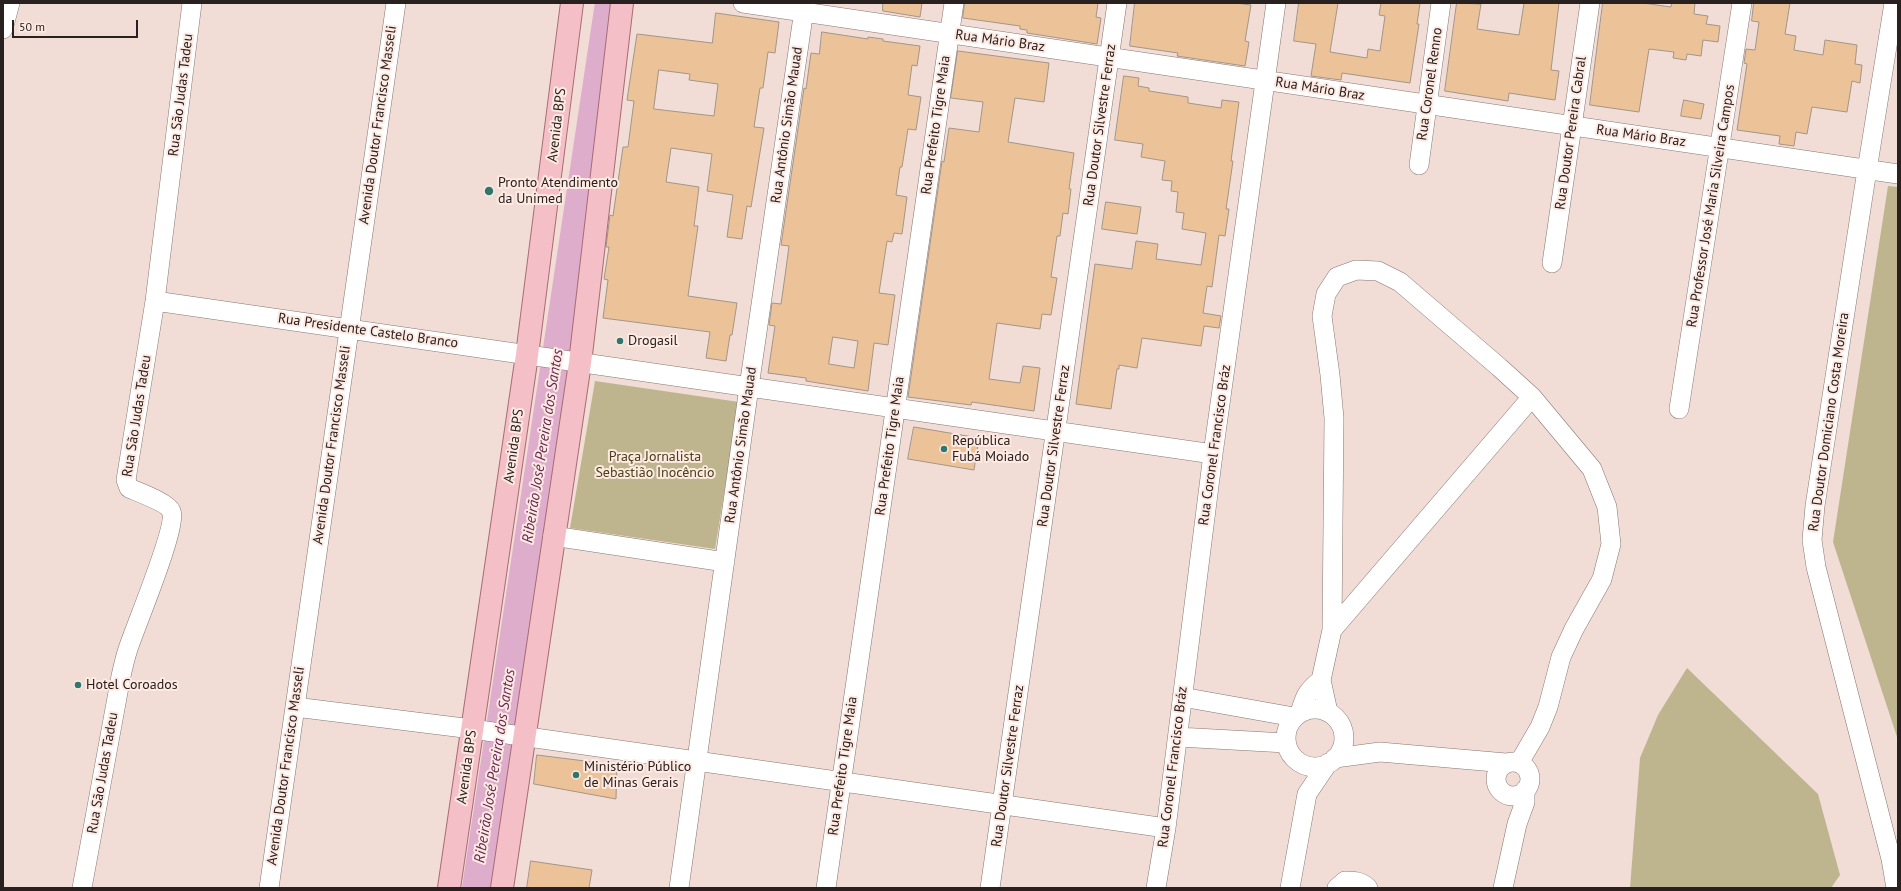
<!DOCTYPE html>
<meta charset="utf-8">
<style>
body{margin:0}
#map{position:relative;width:1901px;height:891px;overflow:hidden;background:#f1ddd6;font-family:"PT Sans",sans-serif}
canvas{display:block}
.frame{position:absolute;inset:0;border:4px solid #29211f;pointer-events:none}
.scale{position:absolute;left:12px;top:20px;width:126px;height:18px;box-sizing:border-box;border:2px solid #29211f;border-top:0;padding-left:5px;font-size:12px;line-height:14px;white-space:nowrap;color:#29211f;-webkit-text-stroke:3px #feeae3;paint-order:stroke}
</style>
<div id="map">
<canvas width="1901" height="891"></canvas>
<div class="frame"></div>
<div class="scale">50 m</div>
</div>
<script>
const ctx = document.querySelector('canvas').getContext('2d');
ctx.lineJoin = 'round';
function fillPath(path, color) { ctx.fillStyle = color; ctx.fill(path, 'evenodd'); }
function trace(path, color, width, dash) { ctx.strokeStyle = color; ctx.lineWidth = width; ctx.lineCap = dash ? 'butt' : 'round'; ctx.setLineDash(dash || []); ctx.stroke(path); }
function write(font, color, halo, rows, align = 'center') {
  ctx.font = font + ' "PT Sans",sans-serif'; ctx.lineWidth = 4; ctx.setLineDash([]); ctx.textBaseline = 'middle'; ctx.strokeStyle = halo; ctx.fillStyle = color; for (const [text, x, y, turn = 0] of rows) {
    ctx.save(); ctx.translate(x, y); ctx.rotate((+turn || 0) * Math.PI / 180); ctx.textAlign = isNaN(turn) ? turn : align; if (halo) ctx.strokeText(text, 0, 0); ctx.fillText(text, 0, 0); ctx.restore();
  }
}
fillPath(new Path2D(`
 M1888,186L1898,187V740L1833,542Z
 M595,381L739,402L715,549L570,528Z
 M1687,668L1818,794L1840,875L1831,888H1630L1640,758L1658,715Z`), '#beb58f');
trace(new Path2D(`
 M477,888L610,3`), '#dfadcc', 30);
const building = new Path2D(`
 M883,3H922L920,17L883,11Z
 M965,3H1098L1096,17L1101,18L1097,44L1027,33V30L1020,29V26L963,18Z
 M1135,3H1236L1251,5L1245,41L1249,42L1245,66L1177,56L1178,53L1130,46Z
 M1299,3H1338L1330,52L1367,58L1368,49L1380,51L1385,16L1379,15L1381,3H1420L1417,24H1419L1410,83L1342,73L1341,80L1311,76L1316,44L1294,41Z
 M1457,3L1481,4L1477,29L1519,35L1524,3H1559L1551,70L1559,71L1555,100L1509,93L1508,101L1445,91Z
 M1603,3H1643L1671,7L1672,3H1695L1694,14L1708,16L1706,24L1720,26L1718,42L1703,40L1701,56L1687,54L1686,60L1673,58L1674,52L1649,49L1639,112L1590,105Z
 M1754,3H1790L1785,34L1796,36L1794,50L1823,55L1825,40L1857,45L1855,64L1862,65L1860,83L1852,81L1847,112L1812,107L1807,134L1796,132L1794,146L1779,144L1780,136L1737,130L1747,64L1744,63L1746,49L1755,50L1759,22L1752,21Z
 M716,13L779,22L775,53L768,52L763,88H760L754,127L764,128L751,207L747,206L742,239L727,237L733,195L707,191L712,154L671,148L666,182L699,187L694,226H698L688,296L737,303L732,335H730L726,361L706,358L710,332L603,318L608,280L604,279L609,247H606L610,215L613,216L623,147H628L634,101L627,100L637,34L712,43ZM659,70L690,74L689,80L718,84L714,116L654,109Z
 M822,32L868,39V37L883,39V41L920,46L917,66L912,65L908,95L921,97L916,130L908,129L902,167H900L896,195L907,197L902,234L894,233L892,242L887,241L879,293L895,295L888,345L874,343L868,391L806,381V378L768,373L775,326L769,325L772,303L781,304L785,276L789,246L781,245L804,88L806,89L811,53L819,54ZM833,337L858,341L854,368L829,364Z
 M958,51L1049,63L1044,102L1015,98L1008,142L1074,153L1069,189H1071L1068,214L1063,213L1060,236H1057L1051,277L1057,278L1051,315L1042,314L1040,329L997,323L989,379L1020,383L1023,366L1040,368L1034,411L972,402L971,405L908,397L942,161L944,162L949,128L979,132L983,102L951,98Z
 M1124,76L1139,78L1138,86L1149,88V91L1188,97V103L1221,108L1222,100L1239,102L1231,161H1233L1226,209H1229L1225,236L1219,235L1212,287L1207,286L1203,313L1221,316L1219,328L1204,326L1201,346L1142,338L1137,368L1119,365V369H1117L1111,409L1076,404L1095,264L1132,269L1136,241L1158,244L1156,259L1201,265L1206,233L1182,229L1184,213L1176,212L1178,192L1171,191L1172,181L1162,180L1165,161L1141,157L1143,144L1115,140Z
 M1684,100L1704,104L1701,119L1681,116Z
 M1106,202L1141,207L1137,234L1102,229Z
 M914,427L979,438L974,470L908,459Z
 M537,755L617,765L616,799L534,784Z
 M531,861L592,870L589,888H527Z`);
fillPath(building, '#ecc399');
trace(building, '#a29588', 1);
const minor = new Path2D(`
 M743,3L1898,174
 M1894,3L1867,170L1815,506L1812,540L1816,567L1891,859L1896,888
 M3,29L10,3
 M1419,165L1441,3
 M1552,263L1590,3
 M155,301L1213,454
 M1679,409L1742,3
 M553,536L725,562
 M1332,630L1532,397
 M1182,697L1294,717
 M295,707L472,729L1166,828
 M1286 738a29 29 0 1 1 58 0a29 29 0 1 1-58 0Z
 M1328,712L1321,680L1332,630L1334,418L1330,375L1322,316L1326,294L1337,277L1356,270L1378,271L1400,282L1499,367L1532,397L1592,469L1607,507L1611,544L1602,579L1574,629L1561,657L1548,707L1540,727L1519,763
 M1300,713C1305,696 1307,691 1321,680
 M1178,737L1286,743
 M1335,758L1380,752L1506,763
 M1496 779a17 17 0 1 1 34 0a17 17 0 1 1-34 0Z
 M82,888L121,676C123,667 125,658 128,649C135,627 178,526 171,511C168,503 138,492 129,488L126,480L155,301L192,3
 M269,888L396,3
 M679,888L749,387L805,3
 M826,888L954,3
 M990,888L1117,3
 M1156,888L1166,828L1213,454L1276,3
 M1290,888L1307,794L1328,763
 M1337,888L1345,881C1354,881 1361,881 1368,888
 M1503,888L1517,824L1525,802V790`);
const major = new Path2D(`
 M449,888L527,355L572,3
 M502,888L580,363L622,3`);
trace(minor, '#887671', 20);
trace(major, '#a86c74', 24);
trace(minor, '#fff', 19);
trace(major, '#f4bfc7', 22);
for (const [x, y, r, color] of [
 [489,191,5,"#30766c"],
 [620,341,4,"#30766c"],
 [944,449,4,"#30766c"],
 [78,685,4,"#30766c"],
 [576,775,4,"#30766c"]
]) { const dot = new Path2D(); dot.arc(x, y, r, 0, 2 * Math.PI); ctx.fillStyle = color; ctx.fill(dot); trace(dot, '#feeae3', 1.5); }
write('14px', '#29211f', '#feeae3', [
 ["Rua Mário Braz",1000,41,8],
 ["Rua Coronel Renno",1430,84,-82],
 ["Rua Mário Braz",1320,89,9],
 ["Rua São Judas Tadeu",181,95,-83],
 ["Avenida Doutor Francisco Masseli",378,125,-82],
 ["Avenida BPS",557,125,-83],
 ["Rua Antônio Simão Mauad",787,125,-82],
 ["Rua Prefeito Tigre Maia",936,125,-82],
 ["Rua Doutor Silvestre Ferraz",1100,125,-82],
 ["Rua Doutor Pereira Cabral",1571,133,-82],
 ["Rua Mário Braz",1641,136,8],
 ["Rua Professor José Maria Silveira Campos",1711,206,-81],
 ["Rua Presidente Castelo Branco",368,331,8],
 ["Rua São Judas Tadeu",137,416,-81],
 ["Rua Doutor Domiciano Costa Moreira",1829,422,-82],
 ["Avenida Doutor Francisco Masseli",332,445,-82],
 ["Rua Antônio Simão Mauad",741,445,-82],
 ["Rua Coronel Francisco Bráz",1215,445,-82],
 ["Avenida BPS",514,446,-82],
 ["Rua Prefeito Tigre Maia",890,446,-82],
 ["Rua Doutor Silvestre Ferraz",1054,446,-82],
 ["Avenida Doutor Francisco Masseli",286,766,-82],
 ["Rua Prefeito Tigre Maia",843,766,-82],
 ["Rua Doutor Silvestre Ferraz",1008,766,-82],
 ["Avenida BPS",467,767,-82],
 ["Rua Coronel Francisco Bráz",1173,767,-83],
 ["Rua São Judas Tadeu",103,773,-80]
]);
write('14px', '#29211f', '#feeae3', [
 ["Pronto Atendimento",498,183],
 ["da Unimed",498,199],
 ["Drogasil",628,341],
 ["República",952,441],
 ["Fubá Moiado",952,457],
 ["Hotel Coroados",86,685],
 ["Ministério Público",584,767],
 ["de Minas Gerais",584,783]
], 'left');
write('14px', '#4a4016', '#feeae3', [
 ["Praça Jornalista",655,457],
 ["Sebastião Inocêncio",655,473]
]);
write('italic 15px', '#632751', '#feeae3', [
 ["Ribeirão José Pereira dos Santos",543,446,-81],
 ["Ribeirão José Pereira dos Santos",495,766,-81]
]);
</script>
